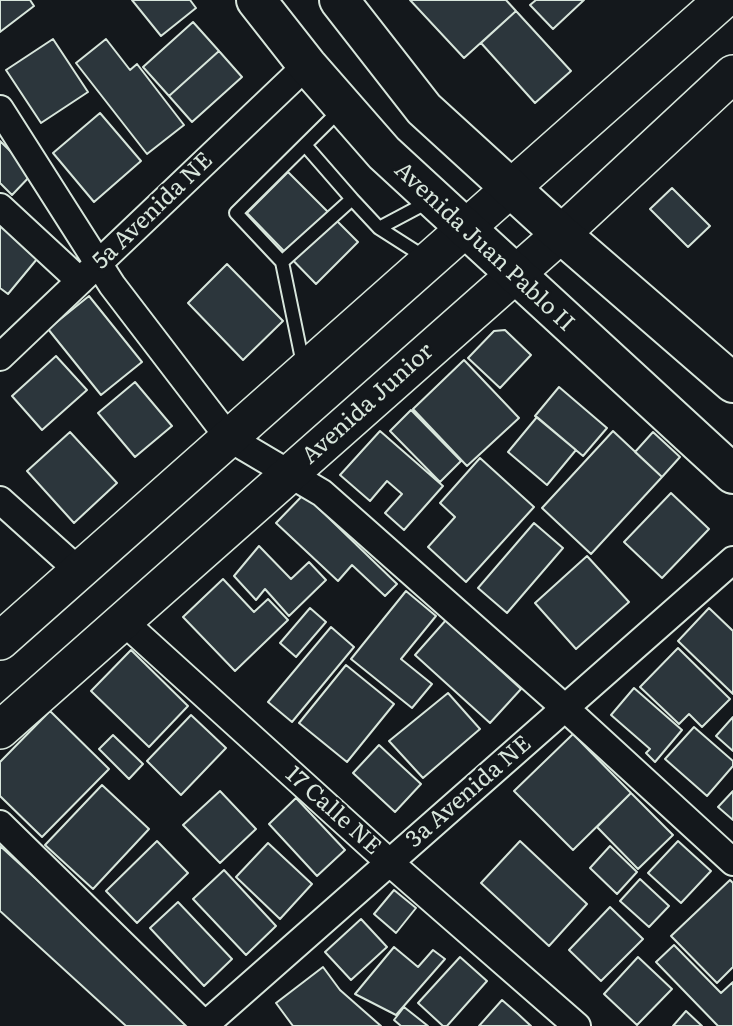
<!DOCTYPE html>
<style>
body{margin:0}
canvas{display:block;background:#14181c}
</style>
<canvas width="733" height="1026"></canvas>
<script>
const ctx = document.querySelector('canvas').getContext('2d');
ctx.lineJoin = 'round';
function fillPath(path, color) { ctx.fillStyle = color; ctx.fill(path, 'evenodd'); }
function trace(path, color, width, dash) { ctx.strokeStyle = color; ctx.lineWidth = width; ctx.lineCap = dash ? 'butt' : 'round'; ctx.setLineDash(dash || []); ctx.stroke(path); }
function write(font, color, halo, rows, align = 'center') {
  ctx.font = font + ' Literata,serif'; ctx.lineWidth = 5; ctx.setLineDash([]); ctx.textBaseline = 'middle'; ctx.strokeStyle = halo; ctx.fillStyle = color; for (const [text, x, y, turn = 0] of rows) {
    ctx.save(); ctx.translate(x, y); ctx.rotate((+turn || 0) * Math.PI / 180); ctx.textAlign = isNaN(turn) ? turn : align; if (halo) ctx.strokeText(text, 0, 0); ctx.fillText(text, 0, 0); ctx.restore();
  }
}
const building = new Path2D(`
 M0,0H30L34,6L0,32Z
 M132,0H190L196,8L161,36Z
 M410,0H506L516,11L464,58Z
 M536,0H584L553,29L530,5Z
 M516,11L571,71L535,103L481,43Z
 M193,22L219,51L169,96L143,67Z
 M53,39L88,92L41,123L6,70Z
 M106,39L130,70L137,64L184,125L147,154L76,63Z
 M219,51L242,77L192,122L169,96Z
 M100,113L141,161L94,202L53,153Z
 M0,141L33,173L12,195L0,183Z
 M288,172L358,242L316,284L247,213Z
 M672,188L710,226L688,247L650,209Z
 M0,218L42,253L8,294L0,288Z
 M227,264L283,321L243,360L188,303Z
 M89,296L142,362L101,395L48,329Z
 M505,330L531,355L500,388L468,358L494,331Z
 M56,356L87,390L42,430L12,396Z
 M464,360L519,418L467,466L413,409Z
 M135,382L172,426L135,457L98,413Z
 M559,387L607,428L583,456L535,416Z
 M411,410L461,461L440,482L390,431Z
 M537,417L576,450L547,485L508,452Z
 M380,431L443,486L404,530L385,513L402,494L387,481L370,501L340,475Z
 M613,431L662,477L591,554L542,508Z
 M70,432L117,483L74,523L27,471Z
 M653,432L680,457L662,477L635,452Z
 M480,458L534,507L466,582L428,547L455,517L440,503Z
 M671,493L709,529L662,578L624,542Z
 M304,494L397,584L385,596L352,565L338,581L276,523Z
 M534,523L563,548L507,613L478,588Z
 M259,546L291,579L309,562L326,580L289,616L265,589L256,600L234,576Z
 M587,556L629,602L576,649L535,603Z
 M223,579L254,612L268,599L288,620L235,671L183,617Z
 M406,591L436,616L401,659L432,684L412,708L351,659Z
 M310,608L326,622L296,657L280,643Z
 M709,608L733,631V694L678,641Z
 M446,620L521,689L490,723L415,655Z
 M331,627L354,647L292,722L268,702Z
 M678,648L730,699L702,727L689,714L679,724L640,687Z
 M131,650L188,706L149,747L91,691Z
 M346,665L394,704L347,762L299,723Z
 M634,688L682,730L655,762L646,753L650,749L611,715Z
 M448,693L480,729L423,778L389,741Z
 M50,711L109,769L42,837L0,796V762Z
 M191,715L226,748L181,795L147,761Z
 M733,717V751L716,736Z
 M694,727L733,761V766L707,796L665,759Z
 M573,734L631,793L573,850L514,791Z
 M113,735L143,764L129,779L99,749Z
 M379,745L421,784L395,812L353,773Z
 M102,785L149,829L93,889L45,845Z
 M220,791L256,829L220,863L183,825Z
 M733,791V820L718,807Z
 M631,793L673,835L638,869L597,827Z
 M296,798L345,850L317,876L269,824Z
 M157,841L188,873L137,923L106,891Z
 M520,841L587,904L549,946L481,883Z
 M678,841L711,871L681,903L648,873Z
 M268,843L312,884L280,919L236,877Z
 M0,846L197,1026H126L0,911Z
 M610,846L637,872L617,894L590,868Z
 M224,870L276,926L246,955L193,899Z
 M640,879L669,906L649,927L620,901Z
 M730,880L733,883V967L717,983L671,936Z
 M394,890L416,908L396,933L374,914Z
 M178,902L232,959L204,986L150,928Z
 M610,907L643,939L601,981L569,950Z
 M361,919L387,947L351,980L325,952Z
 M674,945L721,993L733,982V1026H718L656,962Z
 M394,947L418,967L433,950L445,959L396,1015L355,994Z
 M460,957L487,981L447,1026H443L418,1003Z
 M638,957L672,989L637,1025L604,994Z
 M323,967L340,990L381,1026H293L276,1003Z
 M502,1000L517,1013L531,1026H479Z
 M404,1007L428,1026H401L394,1020Z
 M686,1011L702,1026H673Z`);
fillPath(building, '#2c363c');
trace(building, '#d8e6dc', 2);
const service = new Path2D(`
 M305,145L352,199
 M379,228L428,202
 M282,262L352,199L379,228L426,258
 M303,364L282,262L236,213L340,110`);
const minor = new Path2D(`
 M0,109L112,285L229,438L322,493L565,708L733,862
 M0,207L80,281
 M0,357L307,65
 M0,500L79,571
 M123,621L389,862L577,1026
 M0,824L206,1026
 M205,1025L733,560`);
const secondary = new Path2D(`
 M0,641L723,0
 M0,730L561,234L733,74`);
const trunk = new Path2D(`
 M256,0L307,65L384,153L733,474
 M339,0L424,109L561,234L733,383`);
trace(service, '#d8e6dc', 16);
trace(minor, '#d8e6dc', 30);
trace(secondary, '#d8e6dc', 40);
trace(trunk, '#d8e6dc', 42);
trace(service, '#14181c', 12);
trace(minor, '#14181c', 26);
trace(secondary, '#14181c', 37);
trace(trunk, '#14181c', 38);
write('23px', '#d8e6dc', '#14181c', [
 ["5a Avenida NE",153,211,-44],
 ["Avenida Juan Pablo II",484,247,43],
 ["Avenida Junior",368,404,-42],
 ["3a Avenida NE",469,792,-41],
 ["17 Calle NE",333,811,42]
]);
</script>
